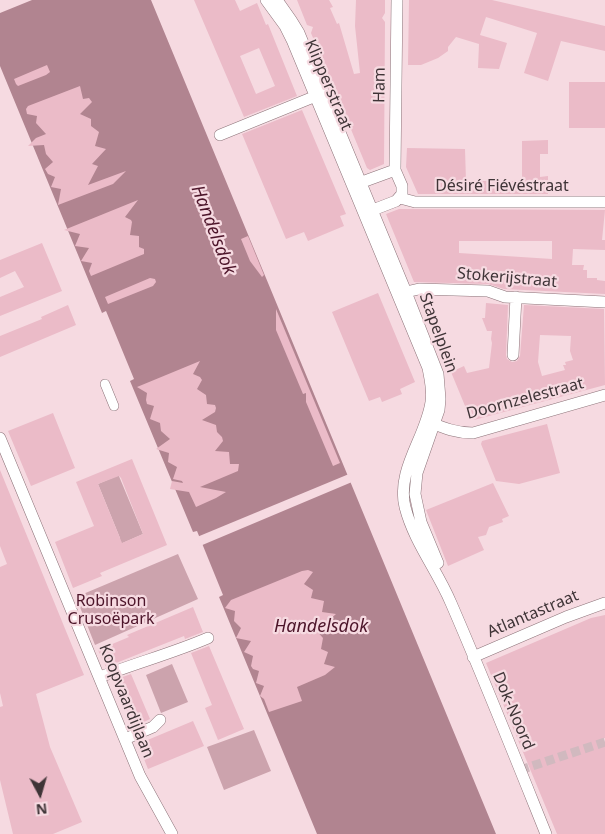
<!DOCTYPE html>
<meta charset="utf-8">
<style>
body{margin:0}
#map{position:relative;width:605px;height:834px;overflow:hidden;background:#f6dae1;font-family:"Noto Sans",sans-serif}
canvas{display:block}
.north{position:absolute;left:15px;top:769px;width:50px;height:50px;-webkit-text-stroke:4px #f6dae1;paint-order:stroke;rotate:174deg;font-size:14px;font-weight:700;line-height:20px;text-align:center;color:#3f3437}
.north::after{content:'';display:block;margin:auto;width:18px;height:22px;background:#3f3437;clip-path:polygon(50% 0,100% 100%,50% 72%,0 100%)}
</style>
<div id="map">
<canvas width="605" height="834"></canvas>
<div class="north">N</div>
</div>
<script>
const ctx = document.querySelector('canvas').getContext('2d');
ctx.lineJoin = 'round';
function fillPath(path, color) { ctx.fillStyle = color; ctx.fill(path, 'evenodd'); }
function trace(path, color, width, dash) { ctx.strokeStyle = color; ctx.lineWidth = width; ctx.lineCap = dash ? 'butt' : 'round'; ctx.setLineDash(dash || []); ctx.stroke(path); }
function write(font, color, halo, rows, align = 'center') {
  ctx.font = font + ' "Noto Sans",sans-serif'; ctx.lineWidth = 4.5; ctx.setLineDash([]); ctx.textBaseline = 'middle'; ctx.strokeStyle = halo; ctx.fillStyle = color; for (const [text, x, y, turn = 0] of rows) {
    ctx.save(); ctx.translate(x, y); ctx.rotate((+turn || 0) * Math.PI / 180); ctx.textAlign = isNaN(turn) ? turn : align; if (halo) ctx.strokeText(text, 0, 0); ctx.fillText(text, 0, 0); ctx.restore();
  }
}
fillPath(new Path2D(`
 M116,469L143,534L109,549L120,538L98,484L112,478Z
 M178,554L198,599L95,645L76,597Z
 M172,664L188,702L161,713L146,675Z
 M254,730L271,771L224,790L207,747Z`), '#cca3ad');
fillPath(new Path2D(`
 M32,0H151L496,834H317L219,597L223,595L197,531L193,532L130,381L134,379L106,311L102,313L0,66V13Z`), '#b18490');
fillPath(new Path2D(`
 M349,474L352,482L200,546L197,537Z`), '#f6dae1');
fillPath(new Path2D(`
 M194,0H235L240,11L257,3L266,25L268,24L297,96L244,117ZM259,48L275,86L256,94L240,56Z
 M297,0H329L333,7L330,8L337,24L339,23L354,74L360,73L355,26L356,0H385V13L382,18L385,22L384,164L370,170L367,168L311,33L313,27L307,25Z
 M409,0H492L605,26V51L561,41L548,81L524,73L537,33L486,17L480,35L507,43L499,69L478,68L479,44L456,37L448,47V51L438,58L421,65H408Z
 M47,65L50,72L46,75L18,86L16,84L14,79Z
 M569,82H605V128H569Z
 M80,86L83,99L89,98L92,102L80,114L91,119V126L99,132L95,146L106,149L92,164L98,166L88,185L126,171L113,184L58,205L61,189L51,187L55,177L48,174L45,169L53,162L46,154L44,145L28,146L36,138L46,134L36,123L37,116L27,114L26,109L28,106Z
 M302,110L346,214L340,216L344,226L308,241L304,232L286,239L242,134Z
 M548,140V154H540V177L548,176V194H418L406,167L407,148L465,149L466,181H522V141Z
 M138,200L125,217L131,220L132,222L130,235L139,236V247L144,249V254L91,276L89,271L92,263L81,261L89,248L75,246L80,234L64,230Z
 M399,209L605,210L602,240H605V250L573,249L572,265H584L583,270H587V278H597V280L605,281V294L504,289L488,284L414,282L386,214ZM459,241H552V259L459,253Z
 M248,236L264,275L262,277L250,261L241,239Z
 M42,243L62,291L0,316V297L24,287L15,271L0,278V260Z
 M150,278L155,279L156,282L153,286L108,304L105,297Z
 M378,293L415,382L400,389L402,394L382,402L380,397L369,401L332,312Z
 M486,303L508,305L506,355L507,359L512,362L517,361L520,356L524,305L604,309L605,385L474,420L470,418L451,372L464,366L467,373L489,368L492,343L491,339L492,331H487L482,318H485ZM540,335L571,336L570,351L573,360L565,362L566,365H563L565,370L542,376L538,362Z
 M68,305L76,325L0,357V336L42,319L41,317Z
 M276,309L340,463L333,466L306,402V393L303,394L276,330Z
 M200,361L193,374L200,377L202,380L197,389L206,395L207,404L215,405L216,408L215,412L202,420L216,425L217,432L222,437L223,441L215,451L229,452L230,464H239L238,471L200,487L226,492L216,498L196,507L189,492L170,489L172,481L183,483L182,481L173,479L177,467L168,462L169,453L156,449L170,439L161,431L160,423L150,419L154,406L147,404L146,400L147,393L137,387Z
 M53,413L75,468L31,486L8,431Z
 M547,424L560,473L519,484L496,481L481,444L482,441Z
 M132,459L167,545L100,573L102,576L73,588L55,542L94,526L76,482ZM119,476L121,478L143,534L122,543L98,484Z
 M0,470L84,675L36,694L50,747L82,822L53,834H13L0,780V707L3,706L0,693V567L7,564L0,546Z
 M493,483L509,516L502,519L503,522L489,527L486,535L478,537L484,550L448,566L426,510Z
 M308,570L313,572L304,584L313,590L311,598L324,601L322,612L336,614L326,623L315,629L323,638L321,649L328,652L324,664L335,667L325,675L297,687L302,701L269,712L264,699L260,696L264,686L256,683L259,671L253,669L251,666L253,656L244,652L251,641L236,638L241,628L234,621L235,611L225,608L231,600L302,571Z
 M193,607L203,632L185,639L184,636L106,667L98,650L129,637L127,635Z
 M605,615V738L602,739L605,745V834H557L486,663L591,618Z
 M209,646L244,729L218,740L205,708L212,705L191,653Z
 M131,674L150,719L134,727L114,680Z
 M193,721L204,746L148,769L138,744Z`), '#ebbbc8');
trace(new Path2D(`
 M520,770L605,742`), '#d1b9bf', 9, [9, 4.5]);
const pedestrian = new Path2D(`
 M105,384L114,406`);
const minor = new Path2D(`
 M266,0L285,26L292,40L428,368C430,379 433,390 431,402C426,437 396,470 405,507C414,542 437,570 451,603C484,679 515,757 546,834
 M277,0L291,20L299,33L406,292L438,374L440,399L439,410L417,473L415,494L421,522L438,563
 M220,135L316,96
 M354,185L395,170
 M400,198L415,202H605
 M365,213L396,201L402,194V186L395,170L397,0
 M406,292L419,289L488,291L505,297L605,302
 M513,355L516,297
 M429,422C444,428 456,433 473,433L605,395
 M0,438L140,776L172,834
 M473,657L566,617L605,603
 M100,677C136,663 173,653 208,638
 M125,739L153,727L160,720`);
trace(pedestrian, '#8c7379', 10);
trace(minor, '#8c7379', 12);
trace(pedestrian, '#fff', 9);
trace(minor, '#fff', 11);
write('16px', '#3f3437', '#f6dae1', [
 ["Klipperstraat",328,85,67],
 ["Ham",380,85,-89],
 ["Désiré Fiévéstraat",502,186],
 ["Stokerijstraat",507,278,5],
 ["Stapelplein",438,333,70],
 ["Doornzelestraat",525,399,-15],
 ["Atlantastraat",533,614,-23],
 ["Koopvaardijlaan",126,701,68],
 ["Dok-Noord",513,711,67]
]);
write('16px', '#4c1429', '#f6dae1', [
 ["Robinson",111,601],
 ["Crusoëpark",111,619]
]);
write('italic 18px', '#4d152a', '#f6dae1', [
 ["Handelsdok",213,230,69],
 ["Handelsdok",321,627]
]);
</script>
